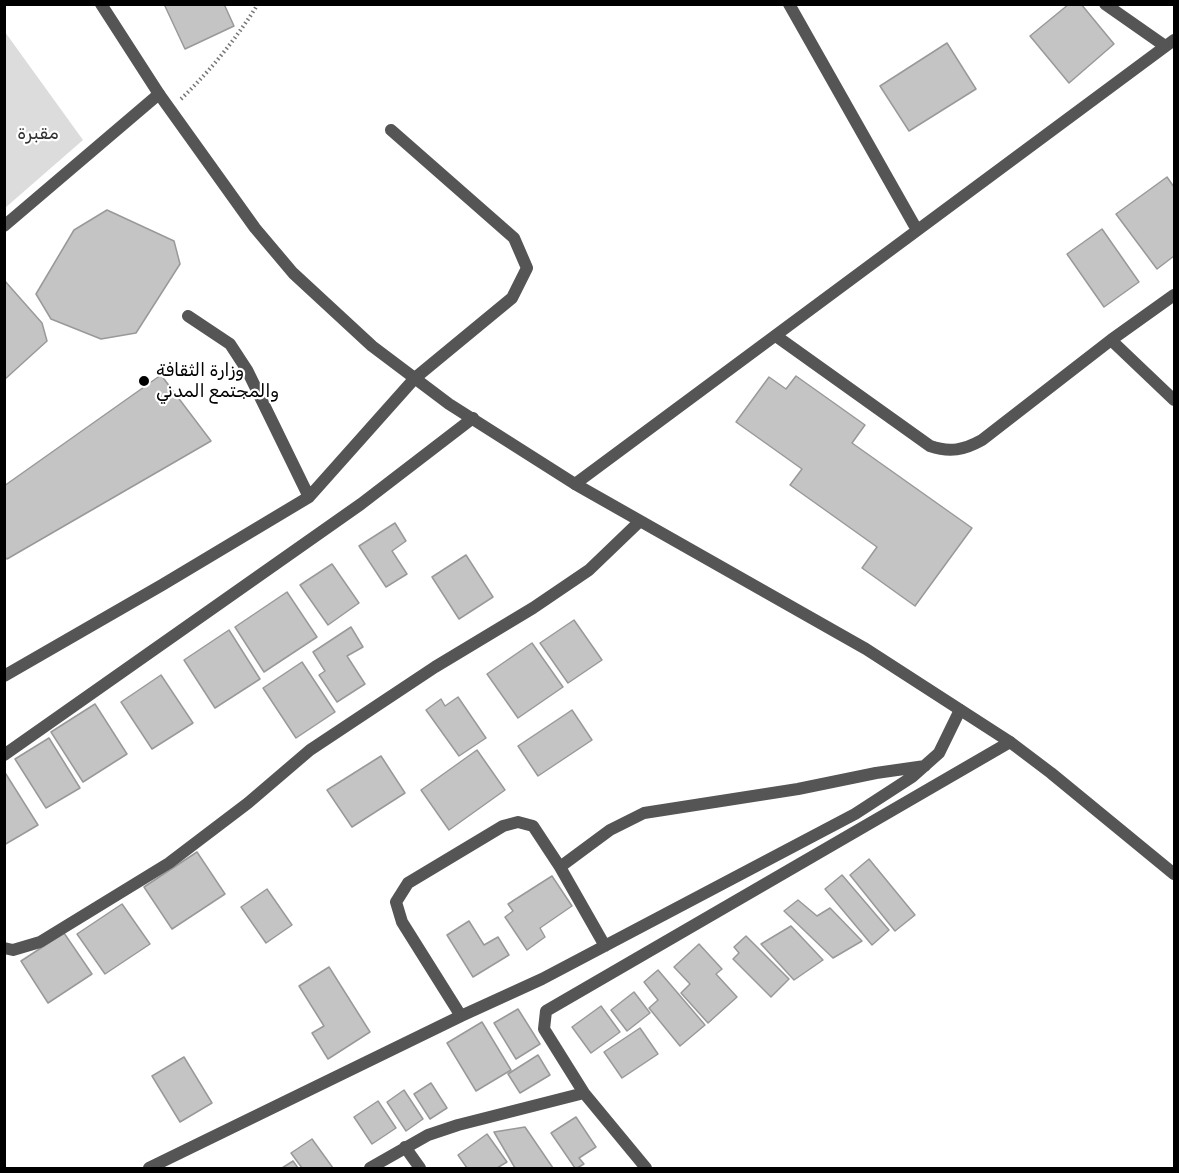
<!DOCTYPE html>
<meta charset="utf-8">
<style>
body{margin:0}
#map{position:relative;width:1179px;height:1173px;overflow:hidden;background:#fff;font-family:Rubik,sans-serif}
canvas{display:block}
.frame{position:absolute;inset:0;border:6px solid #000;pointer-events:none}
</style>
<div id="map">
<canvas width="1179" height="1173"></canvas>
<div class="frame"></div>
</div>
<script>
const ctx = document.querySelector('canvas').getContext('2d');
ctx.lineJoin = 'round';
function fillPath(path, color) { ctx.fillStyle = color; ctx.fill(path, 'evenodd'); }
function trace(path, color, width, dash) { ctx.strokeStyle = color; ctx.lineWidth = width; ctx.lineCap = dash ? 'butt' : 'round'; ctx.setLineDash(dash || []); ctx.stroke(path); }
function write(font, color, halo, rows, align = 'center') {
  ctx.font = font + ' Rubik,Cairo,sans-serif'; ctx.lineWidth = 4.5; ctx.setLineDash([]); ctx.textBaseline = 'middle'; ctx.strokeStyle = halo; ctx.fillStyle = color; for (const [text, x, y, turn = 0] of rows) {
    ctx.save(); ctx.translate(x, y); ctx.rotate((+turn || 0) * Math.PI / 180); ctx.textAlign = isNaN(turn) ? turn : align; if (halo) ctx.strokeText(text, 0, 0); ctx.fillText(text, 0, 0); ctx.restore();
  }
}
fillPath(new Path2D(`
 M5,32L83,140L5,208H4Z`), '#dcdcdc');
const building = new Path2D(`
 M164,4H224L234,26L185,49Z
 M1069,4H1081L1114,44L1069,83L1030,36Z
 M947,43L976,89L909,131L880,86Z
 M1167,177L1174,187V256L1157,269L1116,214Z
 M107,210L174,241L180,264L136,333L101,339L51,319L36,294L74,230Z
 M1102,229L1139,282L1104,307L1067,254Z
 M4,280L42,323L47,341L4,380Z
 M161,375L211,441L7,559L4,556V486Z
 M796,376L865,425L852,443L972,528L915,606L862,568L877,547L790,485L802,469L736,422L769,377L786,389Z
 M395,523L406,541L392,551L407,574L386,587L359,546Z
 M466,555L493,597L459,619L432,577Z
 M332,564L359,603L328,625L300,585Z
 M287,592L317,637L264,672L235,627Z
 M574,620L602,660L568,683L540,643Z
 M351,627L363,647L347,656L365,684L337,702L319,675L325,671L313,652Z
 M229,630L260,679L215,708L184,660Z
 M532,643L563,687L518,718L487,674Z
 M302,662L335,712L296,738L263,688Z
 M161,675L193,723L152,749L121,702Z
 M458,697L486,738L459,756L426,710L441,699L445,706Z
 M95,704L127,754L83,782L51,732Z
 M572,710L592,740L538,776L518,746Z
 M49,738L80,788L46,808L15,759Z
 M477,750L505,790L449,830L421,790Z
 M381,756L405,793L352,827L327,790Z
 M4,771L38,825L4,845Z
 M197,852L225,894L172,929L144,887Z
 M869,859L915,915L895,931L850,875Z
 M842,875L889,930L872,945L825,889Z
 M552,876L572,906L540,928L545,937L527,950L505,917L513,911L508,904Z
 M267,889L292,925L266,943L241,907Z
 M798,900L817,916L830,908L862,941L833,958L784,911Z
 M122,904L150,944L105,974L77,934Z
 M469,921L484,945L498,937L509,955L473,977L447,935Z
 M791,926L823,960L794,980L761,944Z
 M64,933L92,974L48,1003L21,961Z
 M746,936L789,979L771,997L733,959L739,953L734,947Z
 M699,944L722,969L716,974L737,997L708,1023L681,993L690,984L674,967Z
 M329,967L370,1032L328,1059L312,1033L324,1026L299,986Z
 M658,970L705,1025L680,1046L649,1008L658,1000L644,982Z
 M634,992L650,1013L627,1031L611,1010Z
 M601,1006L620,1032L591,1053L572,1027Z
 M518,1009L540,1044L516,1059L494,1023Z
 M482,1022L511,1070L476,1091L447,1043Z
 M640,1028L658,1054L622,1078L604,1052Z
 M538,1055L550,1075L520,1093L508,1074Z
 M184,1057L212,1103L180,1122L152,1076Z
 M431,1083L447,1108L430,1119L414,1094Z
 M404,1090L423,1119L406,1131L387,1102Z
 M378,1101L396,1128L372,1144L354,1117Z
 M576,1117L596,1147L579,1158L584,1164L577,1168H575L551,1133Z
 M525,1127L553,1168H515L494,1132Z
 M487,1134L507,1162L497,1168H467L458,1155Z
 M312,1139L333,1168H302L291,1153Z
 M293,1161L298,1168H282Z`);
fillPath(building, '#c4c4c4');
trace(building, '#999', 1.5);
trace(new Path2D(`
 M181,99C211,70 236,39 258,4`), '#777', 4, [1.5, 3]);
trace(new Path2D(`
 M4,226L159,94
 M188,316L230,344L247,370L309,497
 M4,676L162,585L309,497L415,378L512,298L527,268L514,238L391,130`), '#555', 12);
trace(new Path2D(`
 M789,4L917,230
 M1105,4L1165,46
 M776,336L930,446C950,453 964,450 982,440L1111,340L1174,295
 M1111,340L1174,400
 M575,484L1174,40
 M4,755L361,504L473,418
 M560,867L610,830L644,813L798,789L876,773L925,766
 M4,948L13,950L40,942L169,863L248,803L310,750L435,667L533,608L589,570L639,522
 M461,1016L402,922L396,902L408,883L503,826L518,822L533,826L560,867L605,946
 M405,1147L420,1168
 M149,1168L461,1016L542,979L855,814L912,777L939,753L960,710
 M370,1168L428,1135L458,1125L584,1093
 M646,1168L584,1093L544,1029L546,1011L1010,742`), '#555', 12);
trace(new Path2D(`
 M101,4L159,94L255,228L293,273L372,346L449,404L575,484L866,649L1010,742L1051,773L1174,874`), '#555', 12);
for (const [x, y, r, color] of [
 [144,381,6,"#000"]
]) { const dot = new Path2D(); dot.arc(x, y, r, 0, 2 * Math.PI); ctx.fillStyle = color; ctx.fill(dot); trace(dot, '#fff', 2); }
write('18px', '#333', '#fff', [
 ["مقبرة",38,134]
]);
write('18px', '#000', '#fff', [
 ["وزارة الثقافة",156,371],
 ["والمجتمع المدني",156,392]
], 'left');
</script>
